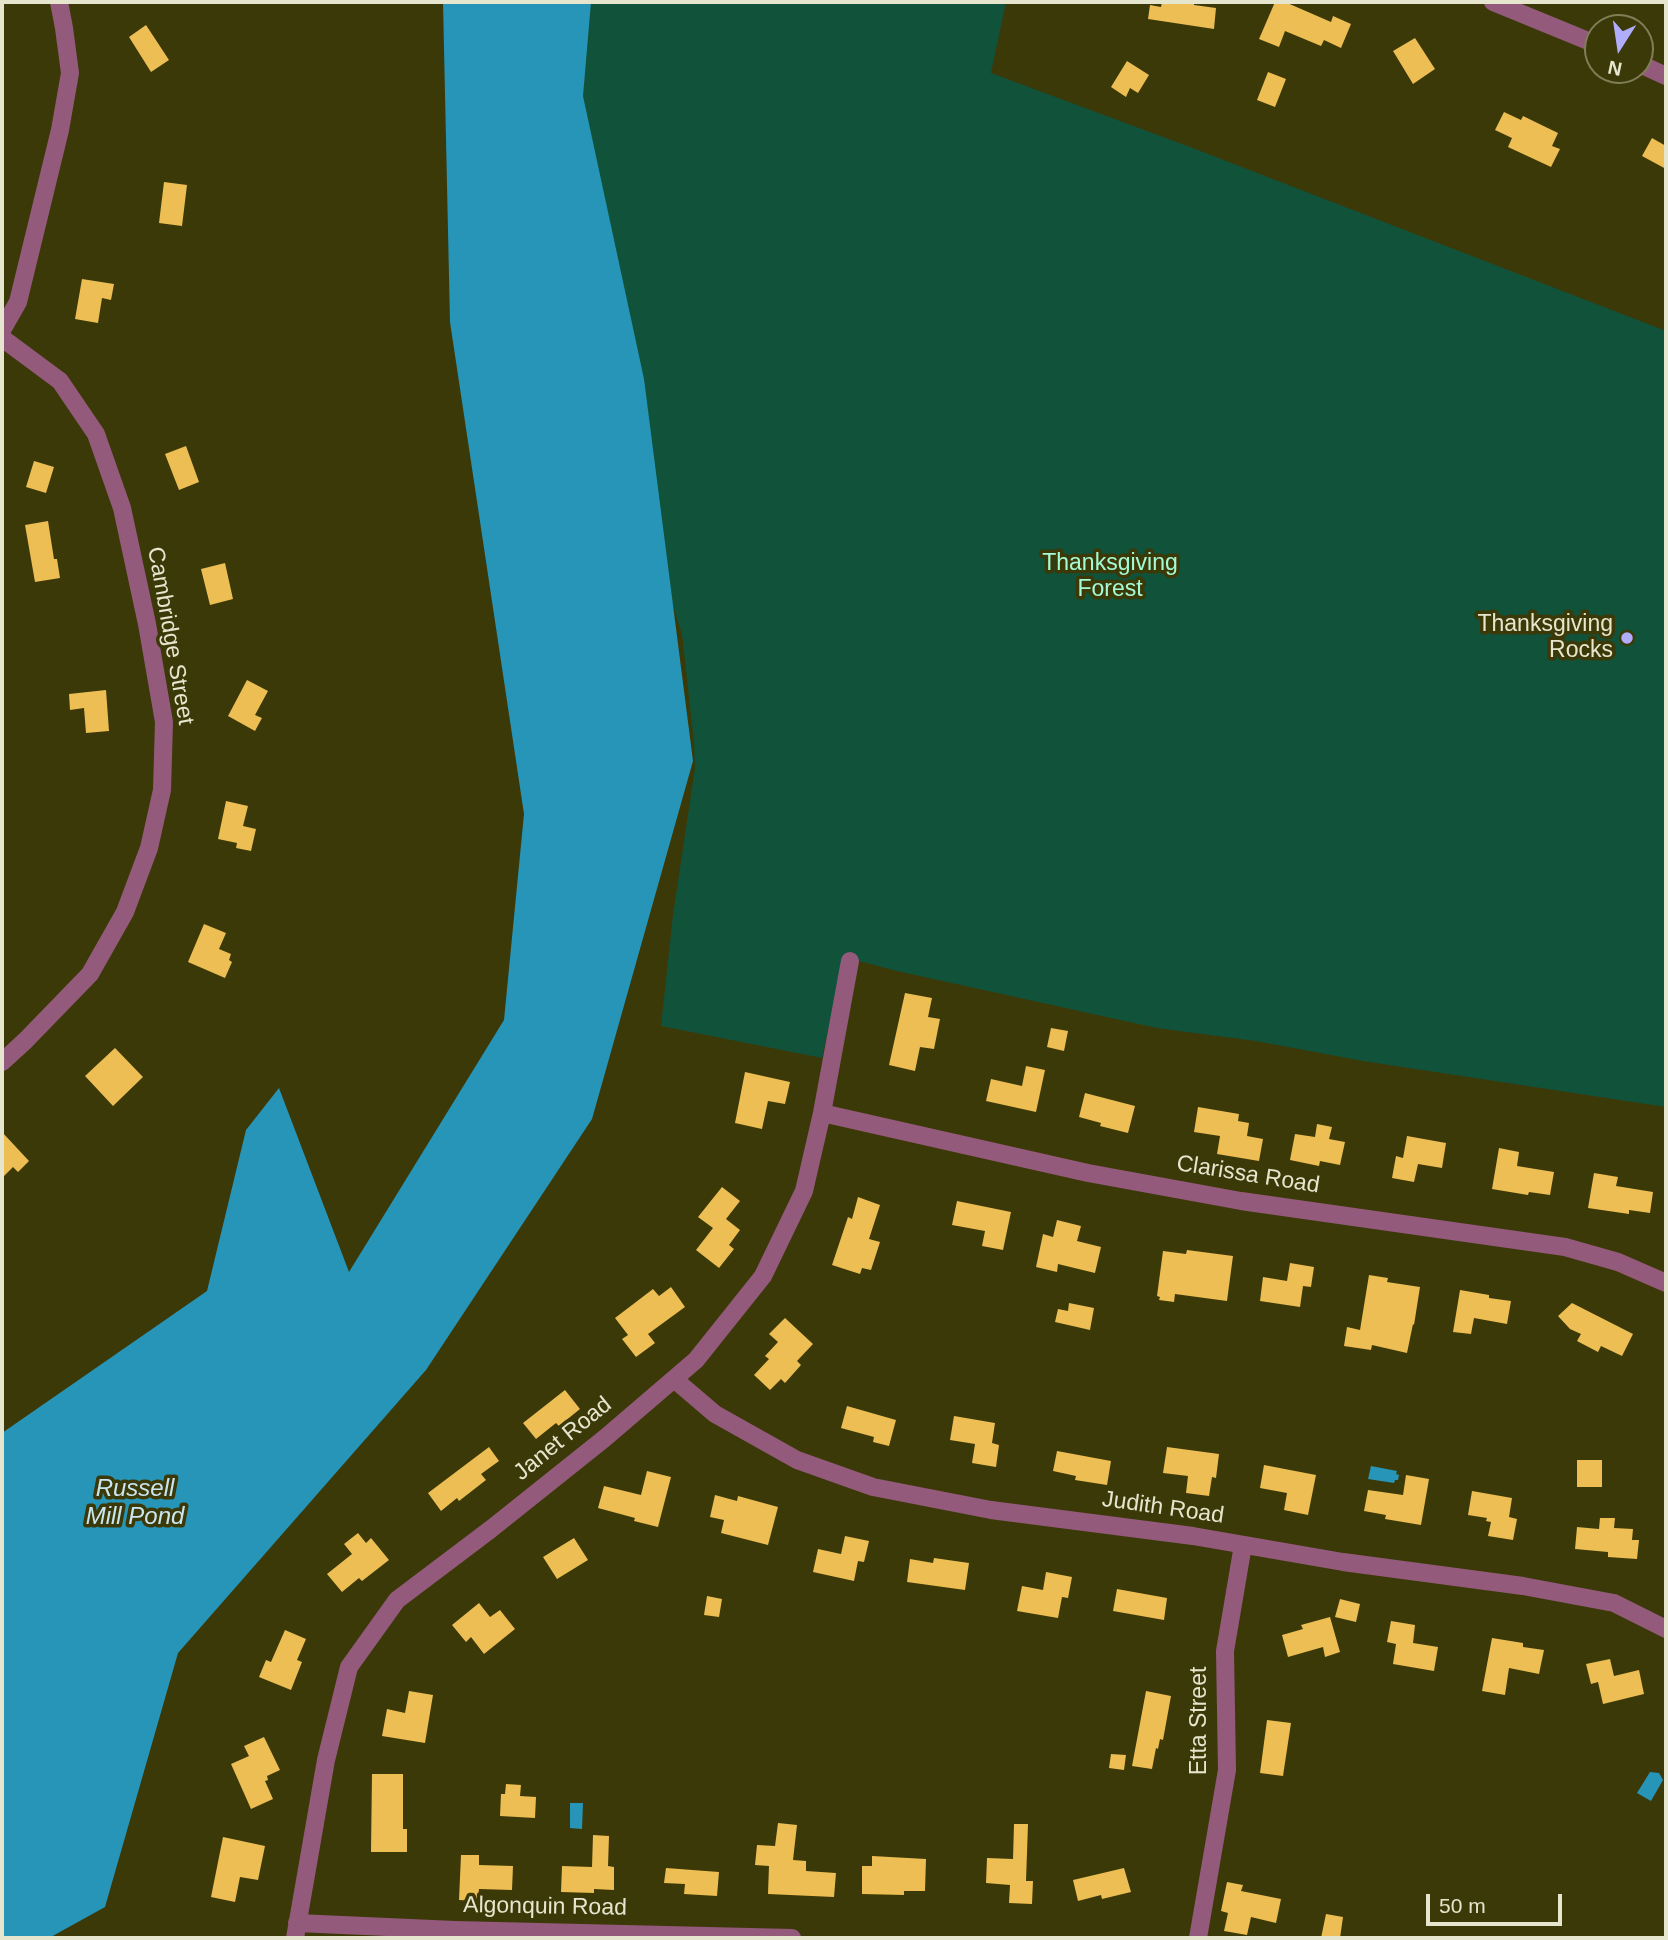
<!DOCTYPE html>
<style>
body{margin:0}
#map{position:relative;width:1668px;height:1940px;overflow:hidden;background:#3c3909;font-family:Helvetica,sans-serif}
canvas{display:block}
.frame{position:absolute;inset:0;border:4px solid #e6e5cd;pointer-events:none}
.north{position:absolute;left:1584px;top:14px;width:70px;height:70px;box-sizing:border-box;background:#3c3909;border:2px solid #807e57;border-radius:50%;rotate:192deg;font-size:19px;font-weight:700;line-height:28px;text-align:center;color:#e6e5cd}
.north::after{content:'';display:block;margin:auto;width:24px;height:32px;background:#b0aefa;clip-path:polygon(50% 0,100% 100%,50% 72%,0 100%)}
.scale{position:absolute;left:1426px;top:1894px;width:136px;height:32px;box-sizing:border-box;border:4px solid #e6e5cd;border-top:0;padding-left:9px;font-size:21px;line-height:24px;white-space:nowrap;color:#e6e5cd;-webkit-text-stroke:5px #3c3909;paint-order:stroke}
</style>
<div id="map">
<canvas width="1668" height="1940"></canvas>
<div class="frame"></div>
<div class="north">N</div>
<div class="scale">50 m</div>
</div>
<script>
const ctx = document.querySelector('canvas').getContext('2d');
ctx.lineJoin = 'round';
function fillPath(path, color) { ctx.fillStyle = color; ctx.fill(path, 'evenodd'); }
function trace(path, color, width, dash) { ctx.strokeStyle = color; ctx.lineWidth = width; ctx.lineCap = dash ? 'butt' : 'round'; ctx.setLineDash(dash || []); ctx.stroke(path); }
function write(font, color, halo, rows, align = 'center') {
  ctx.font = font + ' Helvetica,sans-serif'; ctx.lineWidth = 7; ctx.setLineDash([]); ctx.textBaseline = 'middle'; ctx.strokeStyle = halo; ctx.fillStyle = color; for (const [text, x, y, turn = 0] of rows) {
    ctx.save(); ctx.translate(x, y); ctx.rotate((+turn || 0) * Math.PI / 180); ctx.textAlign = isNaN(turn) ? turn : align; if (halo) ctx.strokeText(text, 0, 0); ctx.fillText(text, 0, 0); ctx.restore();
  }
}
fillPath(new Path2D(`
 M577,2H1006L991,73L1190,147L1666,331V1107L1363,1061L1256,1041L1157,1028L897,971L844,957L822,1058L661,1026L673,915L695,768L694,743L682,634L667,587L581,146Z`), '#11523b');
fillPath(new Path2D(`
 M443,2H591L583,96L644,379L693,761L592,1119L426,1370L178,1653L105,1907L49,1938H2V1433L207,1291L246,1130L279,1088L349,1272L504,1020L524,814L450,322Z
 M1371,1466L1397,1471L1396,1474L1399,1475L1398,1480H1395L1394,1483L1368,1479Z
 M1650,1772L1659,1773L1663,1780L1651,1801L1637,1793Z
 M570,1803H583L582,1829L570,1828Z`), '#2795b8');
fillPath(new Path2D(`
 M1162,2H1194V5L1216,8L1214,29L1148,19L1150,5L1161,7Z
 M1275,2H1285L1331,22L1333,16L1351,24L1341,48L1324,40L1321,46L1285,31L1279,47L1259,39Z
 M146,25L169,60L151,72L129,37Z
 M1415,38L1435,69L1413,84L1393,51Z
 M1127,61L1149,75L1138,93L1130,88L1126,97L1111,87Z
 M1268,72L1286,79L1275,107L1257,100Z
 M1504,112L1521,120L1523,116L1558,133L1552,146L1560,149L1551,167L1508,147L1512,138L1495,130Z
 M1652,138L1666,146V169L1642,156Z
 M164,182L187,185L182,226L159,223Z
 M82,279L114,284L111,300L102,298L98,323L75,319Z
 M186,446L199,482L179,490L165,454Z
 M34,461L54,467L46,493L26,487Z
 M48,521L54,559H57L60,578L35,582L25,525Z
 M225,563L233,599L210,605L201,569Z
 M247,680L268,691L255,715L262,718L255,731L228,716Z
 M106,690L109,731L86,733L84,708L70,710L69,694Z
 M226,801L248,806L243,826L256,829L251,851L236,848L237,843L218,839Z
 M204,924L226,933L219,949L231,954L229,960L232,962L225,978L188,962Z
 M905,993L932,998L928,1017L940,1019L934,1049L920,1047L915,1071L889,1065Z
 M1051,1028L1068,1031L1064,1051L1047,1047Z
 M115,1048L143,1077L113,1106L85,1076Z
 M1026,1066L1045,1070L1036,1112L986,1101L991,1079L1022,1086Z
 M745,1072L790,1082L785,1104L768,1101L762,1129L735,1123Z
 M1085,1093L1135,1106L1128,1133L1100,1126L1101,1123L1079,1117Z
 M1198,1107L1239,1114L1238,1121L1249,1123L1247,1136L1263,1139L1259,1161L1217,1154L1220,1136L1194,1132Z
 M1317,1124L1332,1127L1329,1139L1345,1142L1340,1165L1320,1161L1319,1166L1290,1160L1295,1134L1315,1137Z
 M2,1132L29,1161L18,1172L13,1167L2,1178Z
 M1407,1136L1446,1143L1442,1168L1418,1164L1414,1182L1392,1178L1396,1156L1403,1158Z
 M1499,1148L1519,1152L1517,1166L1554,1172L1550,1195L1529,1192L1528,1195L1492,1189Z
 M1594,1173L1618,1177L1616,1186L1653,1192L1650,1213L1629,1210V1214L1588,1208Z
 M722,1187L740,1201L726,1219L740,1230L729,1245L734,1249L719,1268L696,1250L713,1228L698,1217Z
 M858,1197L880,1205L869,1239L880,1242L871,1270L862,1268L860,1274L832,1265L848,1217L852,1219Z
 M957,1201L1011,1212L1003,1250L982,1246L985,1231L952,1225Z
 M1057,1220L1081,1226L1077,1241L1101,1247L1095,1273L1058,1264L1057,1272L1036,1267L1043,1234L1053,1237Z
 M1187,1250L1233,1256L1227,1301L1175,1294L1174,1302L1159,1300L1160,1297L1157,1296L1163,1251L1186,1254Z
 M1290,1263L1314,1267L1311,1287L1303,1286L1300,1307L1260,1301L1263,1277L1287,1281Z
 M1369,1275L1388,1278L1387,1282L1420,1287L1414,1325L1413,1324L1407,1353L1372,1345L1371,1350L1344,1346L1347,1327L1360,1330Z
 M671,1287L685,1307L648,1334L655,1343L636,1357L622,1339L628,1335L615,1318L653,1289L659,1296Z
 M1460,1290L1489,1295V1298L1511,1301L1507,1324L1474,1318L1471,1334L1453,1332Z
 M1069,1303L1094,1308L1090,1330L1055,1322L1058,1309L1068,1311Z
 M1572,1303L1633,1334L1622,1356L1601,1346L1598,1352L1577,1341L1581,1334L1570,1329L1558,1316Z
 M785,1318L813,1344L797,1361L801,1365L785,1383L781,1379L770,1390L754,1375L769,1359L765,1356L778,1342L769,1334Z
 M565,1390L580,1409L559,1426L556,1423L536,1439L523,1423Z
 M847,1406L896,1420L889,1446L873,1442L874,1437L841,1428Z
 M954,1416L995,1423L992,1443L999,1445L996,1467L972,1463L975,1444L950,1440Z
 M489,1447L499,1461L481,1474L486,1480L459,1501L457,1498L441,1511L428,1493Z
 M1167,1447L1219,1454L1216,1478L1212,1477L1209,1496L1186,1493L1188,1476L1163,1473Z
 M1057,1451L1111,1461L1107,1485L1075,1480L1076,1476L1053,1471Z
 M1577,1460H1602V1487H1577Z
 M1264,1465L1316,1475L1308,1515L1284,1510L1287,1493L1260,1488Z
 M647,1471L671,1477L658,1527L634,1521L635,1518L598,1508L604,1486L641,1495Z
 M1406,1475L1429,1479L1421,1525L1385,1519L1386,1515L1364,1511L1368,1490L1403,1495Z
 M1472,1491L1512,1498L1509,1517L1517,1519L1513,1540L1488,1536L1491,1522L1486,1521L1487,1518L1468,1515Z
 M715,1495L737,1501L738,1496L778,1507L768,1545L721,1533L724,1520L710,1517Z
 M1600,1518H1615L1614,1528L1633,1529L1632,1540H1639L1637,1559L1608,1557V1552L1575,1549L1577,1527L1599,1529Z
 M358,1533L366,1543L371,1538L389,1560L362,1581L359,1578L342,1592L327,1574L352,1554L344,1544Z
 M845,1536L869,1541L864,1562L858,1561L854,1581L813,1572L818,1549L841,1554Z
 M574,1538L588,1560L557,1579L543,1557Z
 M934,1558L969,1563L965,1590L907,1582L910,1559L933,1563Z
 M1046,1572L1072,1577L1068,1598L1062,1597L1058,1618L1017,1611L1022,1586L1043,1590Z
 M1117,1589L1167,1598L1164,1620L1113,1611Z
 M707,1596L722,1599L719,1617L704,1615Z
 M1340,1599L1360,1604L1356,1622L1335,1617Z
 M479,1603L490,1617L500,1610L515,1629L484,1654L471,1637L466,1642L452,1625Z
 M1330,1617L1340,1652L1325,1657L1323,1647L1288,1657L1282,1635L1303,1629L1301,1625Z
 M1391,1621L1415,1625L1413,1643L1438,1647L1434,1671L1393,1664L1396,1644L1387,1642Z
 M285,1630L306,1639L297,1660L302,1662L291,1690L259,1677L266,1660L271,1662Z
 M1492,1638L1523,1643V1647L1544,1650L1539,1674L1509,1668L1505,1695L1482,1691Z
 M1610,1659L1614,1676L1639,1670L1644,1694L1603,1704L1598,1682L1591,1684L1586,1664Z
 M409,1691L433,1695L425,1743L382,1736L387,1709L405,1713Z
 M1146,1691L1171,1696L1163,1740L1160,1739L1158,1749L1156,1748L1152,1769L1132,1766Z
 M1267,1720L1291,1723L1283,1776L1260,1773Z
 M264,1737L280,1770L267,1776L268,1780L265,1781L273,1799L251,1809L231,1764L249,1756L244,1746Z
 M1111,1754L1126,1755L1124,1770L1109,1768Z
 M372,1774H403V1829H407V1852H371Z
 M506,1784L521,1785L520,1796L536,1797L535,1818L500,1816L501,1794H505Z
 M778,1823L797,1825L793,1860L806,1861V1871L836,1873L834,1897L768,1894L769,1866L755,1865L757,1845L775,1846Z
 M1014,1824H1028L1026,1881H1033L1032,1904L1009,1903L1010,1885L986,1883L987,1858L1013,1859Z
 M593,1835L609,1836L608,1866L614,1867V1890L594,1889V1893L561,1892L562,1866L592,1867Z
 M223,1837L265,1846L258,1880L240,1877L235,1902L211,1897Z
 M461,1855H479V1865L513,1866L512,1890L479,1889L478,1901L459,1900Z
 M872,1856L926,1859L925,1891H904V1895L862,1894V1866H872Z
 M666,1868L719,1872L717,1896L684,1894L685,1884L664,1883Z
 M1124,1868L1131,1892L1102,1899L1101,1895L1078,1901L1073,1880Z
 M1227,1882L1243,1885L1241,1891L1281,1899L1276,1923L1251,1917L1247,1935L1224,1931L1228,1913L1221,1911Z
 M1326,1914L1343,1917L1340,1938H1321Z`), '#edbe53');
trace(new Path2D(`
 M1493,2L1598,45
 M1640,64L1666,76
 M2,330L18,302L60,130L70,73L64,28L59,2
 M2,338L60,381L96,434L122,508L147,624L164,722L162,790L149,848L125,912L90,974L25,1041L2,1062
 M822,1113L1088,1173L1241,1201L1565,1247L1618,1262L1666,1283
 M674,1379L715,1414L797,1460L873,1487L991,1510L1193,1536L1343,1562L1523,1586L1614,1603L1666,1629
 M297,1923L455,1930L792,1938
 M295,1938L326,1760L349,1667L397,1600L491,1529L605,1438L696,1360L763,1276L804,1191L822,1113L850,961
 M1198,1938L1227,1770L1225,1651L1243,1545`), '#945a7b', 18);
for (const [x, y, r, color] of [
 [1627,638,7,"#b0aefa"]
]) { const dot = new Path2D(); dot.arc(x, y, r, 0, 2 * Math.PI); ctx.fillStyle = color; ctx.fill(dot); trace(dot, '#3c3909', 2.5); }
write('23px', '#a4fad4', '#3c3909', [
 ["Thanksgiving",1110,564],
 ["Forest",1110,590]
]);
write('23px', '#e6e5cd', '#3c3909', [
 ["Thanksgiving",1613,625],
 ["Rocks",1613,651]
], 'right');
write('23px', '#e6e5cd', '#3c3909', [
 ["Cambridge Street",170,636,80],
 ["Clarissa Road",1248,1175,9],
 ["Janet Road",563,1439,-39],
 ["Judith Road",1163,1508,8],
 ["Etta Street",1200,1721,-90],
 ["Algonquin Road",545,1907,1]
]);
write('italic 24px', '#c9e5f0', '#3c3909', [
 ["Russell",135,1489],
 ["Mill Pond",135,1517]
]);
</script>
